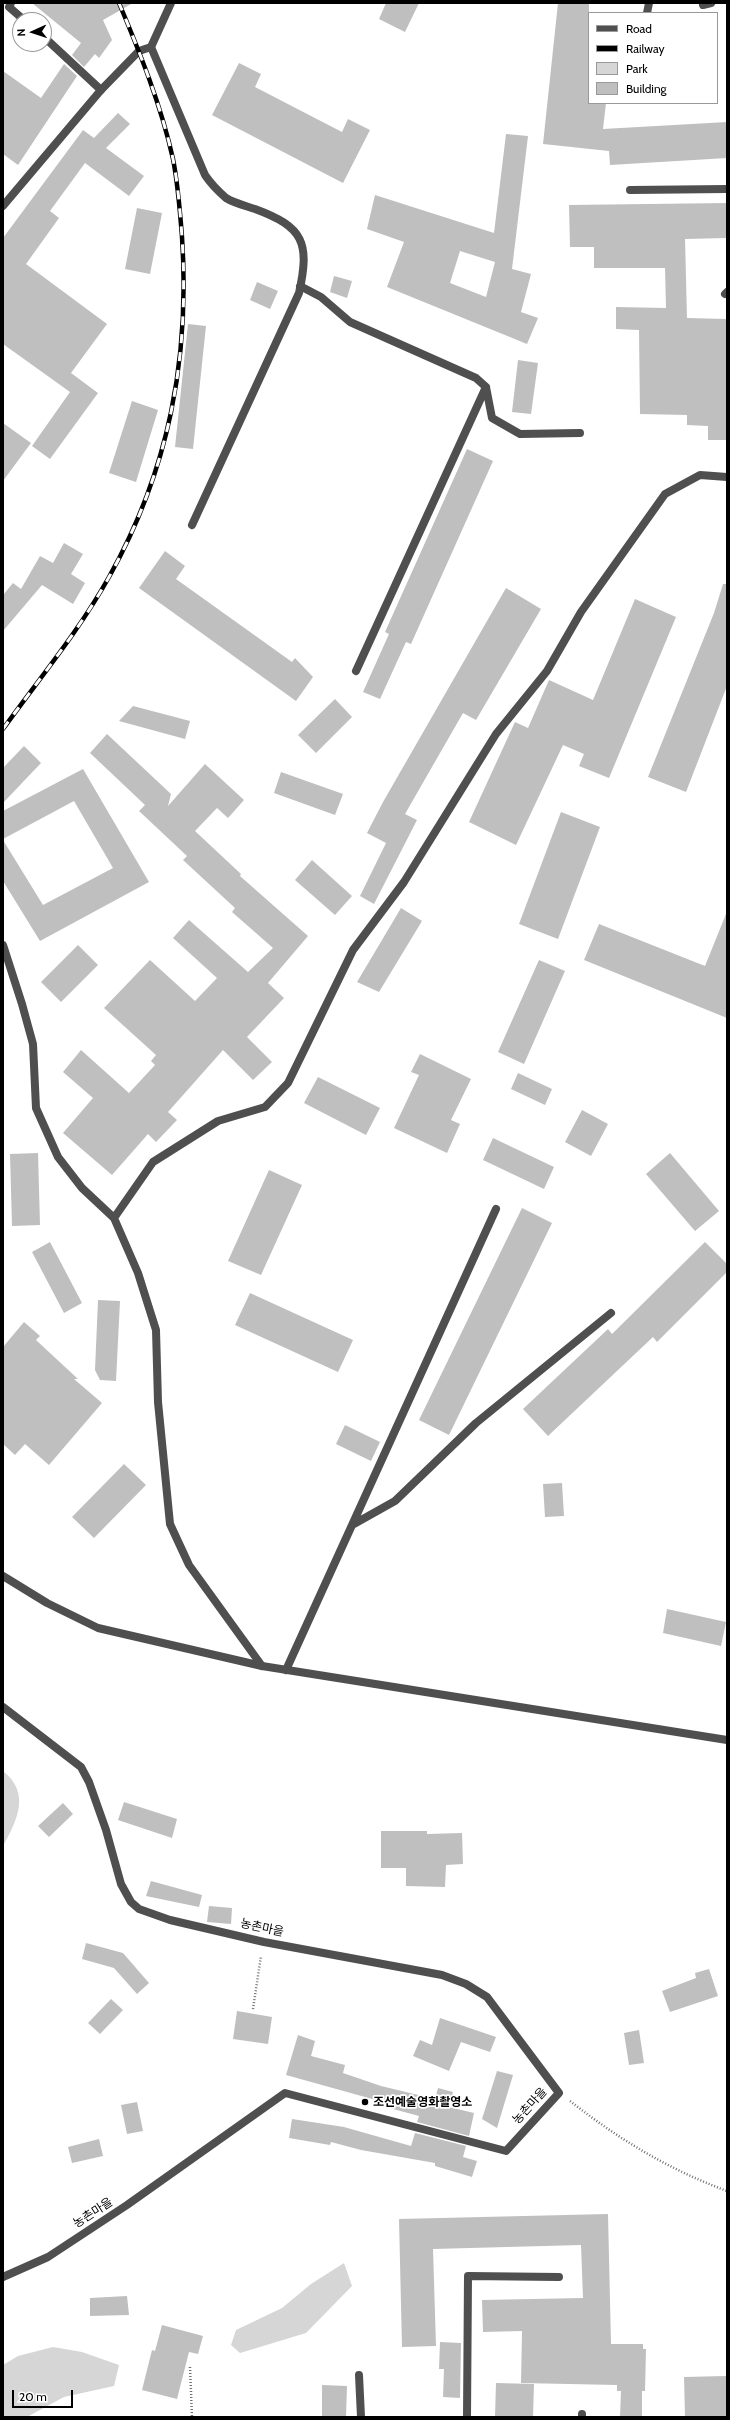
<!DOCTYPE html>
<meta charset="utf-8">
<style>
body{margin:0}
#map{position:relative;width:730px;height:2420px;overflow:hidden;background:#fff;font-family:Cabin,sans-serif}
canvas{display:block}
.frame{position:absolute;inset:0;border:4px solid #000;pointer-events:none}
.legend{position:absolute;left:588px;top:12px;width:130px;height:92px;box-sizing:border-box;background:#fff;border:1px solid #999;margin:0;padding:5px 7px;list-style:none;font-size:12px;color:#000}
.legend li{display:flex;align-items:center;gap:8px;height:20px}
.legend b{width:20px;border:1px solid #999}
.north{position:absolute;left:12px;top:12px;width:40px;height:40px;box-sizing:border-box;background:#fff;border:1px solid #999;border-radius:50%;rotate:267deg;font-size:11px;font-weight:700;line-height:16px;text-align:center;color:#000}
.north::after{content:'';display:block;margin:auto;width:14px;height:18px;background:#000;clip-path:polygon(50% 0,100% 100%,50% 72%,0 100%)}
.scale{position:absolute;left:12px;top:2390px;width:61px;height:18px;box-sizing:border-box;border:2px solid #000;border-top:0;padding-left:5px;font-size:12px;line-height:14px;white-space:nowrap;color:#000;-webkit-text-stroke:3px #fff;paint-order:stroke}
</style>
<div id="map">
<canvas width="730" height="2420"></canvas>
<div class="frame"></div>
<ul class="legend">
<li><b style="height:5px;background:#4f4f4f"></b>Road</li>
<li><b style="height:5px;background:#000"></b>Railway</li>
<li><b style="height:11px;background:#d6d6d6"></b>Park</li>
<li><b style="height:11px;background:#bfbfbf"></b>Building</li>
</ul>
<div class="north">N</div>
<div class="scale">20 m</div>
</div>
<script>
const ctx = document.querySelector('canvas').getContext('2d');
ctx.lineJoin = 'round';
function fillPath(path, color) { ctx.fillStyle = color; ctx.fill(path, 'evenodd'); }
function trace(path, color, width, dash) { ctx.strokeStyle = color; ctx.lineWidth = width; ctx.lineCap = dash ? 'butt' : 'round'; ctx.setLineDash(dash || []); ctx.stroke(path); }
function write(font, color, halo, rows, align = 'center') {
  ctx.font = font + ' Cabin,"Noto Sans KR",sans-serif'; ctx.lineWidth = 3.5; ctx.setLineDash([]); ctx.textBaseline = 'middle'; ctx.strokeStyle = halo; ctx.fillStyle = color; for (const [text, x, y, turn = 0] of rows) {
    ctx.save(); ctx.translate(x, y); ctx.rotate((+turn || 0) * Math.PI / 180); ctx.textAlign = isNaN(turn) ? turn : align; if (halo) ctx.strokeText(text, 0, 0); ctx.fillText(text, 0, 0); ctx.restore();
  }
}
fillPath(new Path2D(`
 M3,1771C31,1793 17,1821 3,1846Z
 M344,2263L352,2286L306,2333L240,2353L231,2345L236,2330L282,2308L311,2284Z
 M53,2347L82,2352L119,2365L114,2386L64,2397L27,2417H3V2365L18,2356Z`), '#d6d6d6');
fillPath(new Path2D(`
 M32,3H133L103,20L112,40L99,58L95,54L84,67L72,55L81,43Z
 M386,3H419L405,32L379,19Z
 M558,3H589V103H606L603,129L727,122V158L610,165L609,151L543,144Z
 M239,63L261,74L255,87L342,132L348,119L370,130L343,183L212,115Z
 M64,64L77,76L18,165L3,154V71L41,98Z
 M118,113L130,124L106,148L144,176L129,196L85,163L50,211L59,218L26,264L107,324L71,373L98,393L50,459L32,446L70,392L3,344V238L83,130L94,138Z
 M506,134L528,136L512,269L531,274L521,312L538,318L527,344L387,287L404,242L367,229L375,195L494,233ZM460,251L495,262L486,297L450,283Z
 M727,203V238L685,239L687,318L727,319V440H708V426L687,425V415L640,414L639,330L616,329V307L666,308L665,268H594V247H570L569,205Z
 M137,208L162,213L150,274L125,269Z
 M334,276L352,281L347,298L330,292Z
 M257,282L278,291L270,309L250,300Z
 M188,324L206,326L193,449L175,447Z
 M518,360L538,363L531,414L512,412Z
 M132,401L158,410L136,482L109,473Z
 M3,423L31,443L3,481Z
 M467,449L493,461L411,644L406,642L380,699L363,692L389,634L385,632Z
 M64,543L83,554L71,574L85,583L73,604L42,585L3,631V595L13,583L21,589L40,556L53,563Z
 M165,551L185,566L176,579L292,662L295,658L313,677L296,701L139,588Z
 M723,584H727V686L686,792L648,777L714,613Z
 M506,588L541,609L476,720L463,713L405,814L417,820L374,904L360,896L386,843L367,833L383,802Z
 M635,599L676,617L609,778L579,766L584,754L563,745L516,845L469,822L515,722L528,728L549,680L593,700Z
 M335,699L352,717L316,753L298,735Z
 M133,706L190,721L185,739L119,721Z
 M107,734L171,794L168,806L205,764L244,800L228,818L217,808L195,831L241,874L240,876L308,936L268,983L284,998L247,1037L272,1062L253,1080L223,1050L168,1112L177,1120L156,1142L148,1134L112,1175L63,1133L93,1098L63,1072L81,1050L129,1093L155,1065L151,1061L156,1055L104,1008L150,960L195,1001L217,978L173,938L189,920L248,972L273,948L232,912L235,908L183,860L187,856L139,811L145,805L90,753Z
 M24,746L41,763L3,803V768Z
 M83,769L149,882L40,941L3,881V840L43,905L113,868L74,801L3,839V811Z
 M281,772L343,794L335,815L274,793Z
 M561,812L600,827L558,939L519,924Z
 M312,860L352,896L335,915L295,880Z
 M401,908L422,921L379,992L357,982Z
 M726,914L727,1018L584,960L599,924L705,966Z
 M78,945L98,965L61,1002L41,982Z
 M539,960L565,971L524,1064L498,1052Z
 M420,1054L471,1079L451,1120L460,1124L447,1153L394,1128L419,1075L411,1072Z
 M518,1073L552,1089L545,1105L511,1089Z
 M318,1077L380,1108L366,1135L304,1103Z
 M582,1110L608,1124L591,1156L565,1142Z
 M493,1138L554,1167L544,1189L483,1160Z
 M38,1153L40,1225L12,1226L10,1154Z
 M670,1153L719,1211L695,1231L646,1174Z
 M269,1170L302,1185L261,1275L228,1261Z
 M522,1208L552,1223L449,1435L419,1420Z
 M50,1242L82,1303L64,1313L32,1252Z
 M705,1242L727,1264V1272L657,1342L653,1337L548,1436L523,1409L608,1329L612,1334Z
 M250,1293L353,1340L338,1372L235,1325Z
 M98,1300L120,1301L116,1381L100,1380L95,1370Z
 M24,1322L40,1336L36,1340L78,1379H74L102,1403L49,1465L25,1444L15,1455L3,1444V1347Z
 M345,1425L380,1442L371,1461L336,1444Z
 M124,1464L146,1485L94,1538L72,1517Z
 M562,1483L564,1516L545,1517L543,1484Z
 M667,1609L726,1622L721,1646L663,1633Z
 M124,1802L177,1819L172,1838L118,1820Z
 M63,1803L73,1814L49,1837L38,1826Z
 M381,1831H427V1834L462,1833L463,1864L446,1865L445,1887L406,1886V1868H381Z
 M151,1881L202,1895L199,1907L146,1896Z
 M209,1906L232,1908L231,1924L207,1922Z
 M86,1943L123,1953L149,1983L137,1994L114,1968L82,1959Z
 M709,1969L718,1996L670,2012L662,1991L696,1978L695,1973Z
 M111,1999L123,2010L100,2034L88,2023Z
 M237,2011L272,2017L268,2044L233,2039Z
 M440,2018L496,2037L490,2052L461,2042L449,2071L413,2056L420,2040L432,2045Z
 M639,2030L644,2063L629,2065L624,2033Z
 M298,2035L315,2041L311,2056L345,2065L343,2073L381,2086L435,2099L438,2088L453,2092L449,2107L474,2113L469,2136L417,2122L419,2116L382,2106L383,2102L286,2075Z
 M497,2071L513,2075L497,2128L482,2119Z
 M137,2102L143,2131L127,2134L121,2105Z
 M292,2119L344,2127L411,2146L415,2133L466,2146L463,2157L477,2161L472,2177L435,2166V2163L361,2150L331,2142L330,2145L289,2138Z
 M99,2139L103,2156L72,2163L68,2147Z
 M608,2214L611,2344H643V2349H646L645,2391H642V2417H620L621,2391H617V2385L521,2383L522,2331L483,2332L482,2300L583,2298L581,2245L433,2249L436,2346L402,2347L399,2219Z
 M127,2296L129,2315L90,2316V2298Z
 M162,2325L203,2336L198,2354L189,2352L177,2399L142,2390L152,2350L155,2351Z
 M440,2342L461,2343L460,2398L443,2397L444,2369H439Z
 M726,2376L727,2417H685L684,2377Z
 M496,2383L534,2384L533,2417H495Z
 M322,2385L347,2386L346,2417H322Z`), '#bfbfbf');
trace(new Path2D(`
 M253,2009L261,1956
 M570,2101C620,2140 668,2169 727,2191
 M190,2367L192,2417`), '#717171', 2.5, [1, 2]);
trace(new Path2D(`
 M11,3L9,7L24,20
 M703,5L711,3
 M647,13L649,3
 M44,37L101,90
 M151,47L205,175C211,184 218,191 226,198C234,203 246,206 255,209C304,227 310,243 299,293L192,525
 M630,190L727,189
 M300,286L321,297L350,322L476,378L486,387L492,418L520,434L580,433
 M725,294L727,292
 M356,671L486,387
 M354,1524L395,1501L476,1423L611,1313
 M286,1670L496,1209
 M3,1707L81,1767L89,1782L106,1830L121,1884L131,1902L139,1909L170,1920L264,1942L442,1975L466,1984L487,1997L559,2093L506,2151L285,2093L127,2205L48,2257L3,2277
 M359,2375L361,2417
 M467,2417L468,2276L559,2277
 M582,2417V2414`), '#4f4f4f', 8);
trace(new Path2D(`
 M3,206L101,90L139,51L151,47L171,3
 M3,945L22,1004L33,1044L36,1108L58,1157L82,1188L114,1218
 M262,1666L189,1565L170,1524L158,1402L156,1330L138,1273L114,1218L153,1162L218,1121L265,1107L288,1083L353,950L404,882L496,734L547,671L581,612L665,494L700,475L727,477`), '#4f4f4f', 8);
trace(new Path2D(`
 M3,1576L47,1603L98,1628L262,1666L727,1740`), '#4f4f4f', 8);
const rail = new Path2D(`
 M3,729C39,679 79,631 109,577C169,470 190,358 182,237C180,211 178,184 173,159C161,105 140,53 119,3`);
trace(rail, '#000', 4.5);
trace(rail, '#fff', 3, [9]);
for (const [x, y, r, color] of [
 [365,2102,4,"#000"]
]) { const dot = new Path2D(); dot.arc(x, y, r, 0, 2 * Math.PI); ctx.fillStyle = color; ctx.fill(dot); trace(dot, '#fff', 1.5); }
write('12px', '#000', '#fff', [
 ["농촌마을",262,1928,12],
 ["농촌마을",530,2106,-48],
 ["농촌마을",93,2213,-33]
]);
write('bold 12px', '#000', '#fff', [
 ["조선예술영화촬영소",373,2102]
], 'left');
</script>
